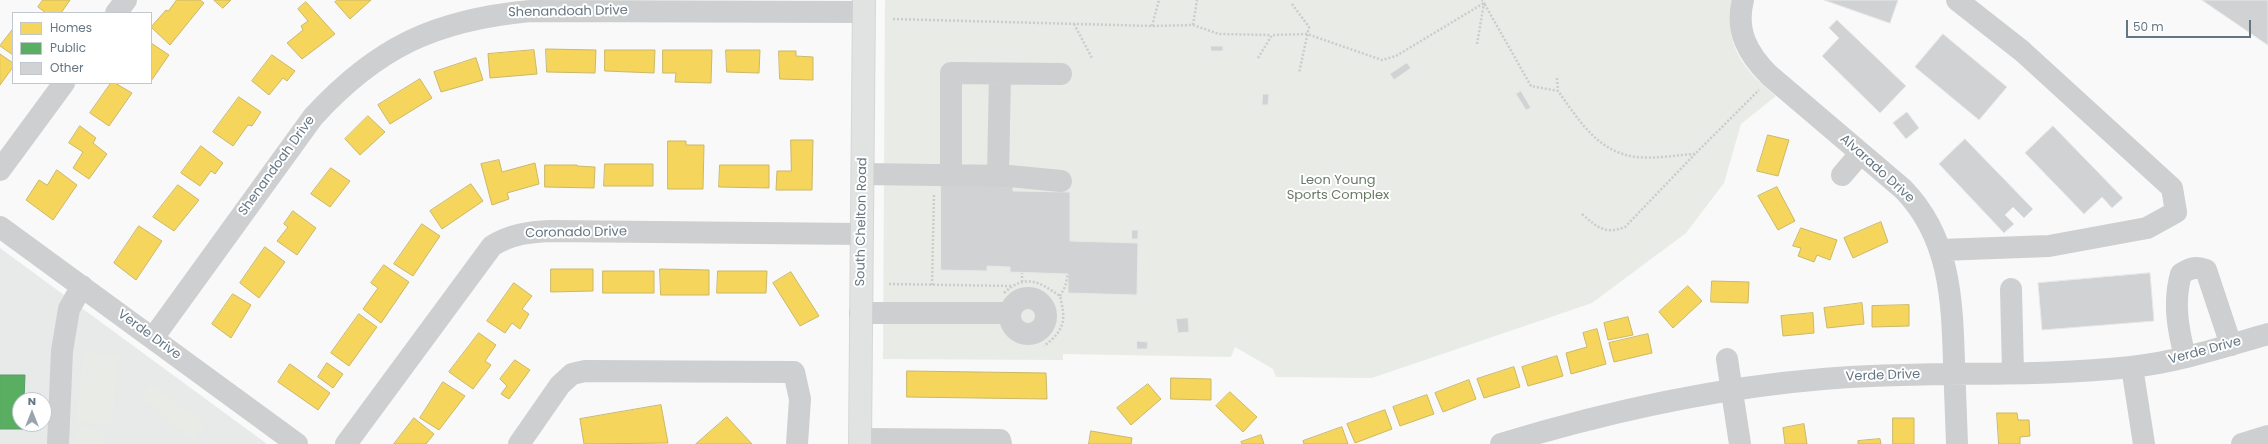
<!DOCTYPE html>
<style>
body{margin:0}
#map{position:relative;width:2268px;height:444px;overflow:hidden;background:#f9f9f9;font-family:Poppins,sans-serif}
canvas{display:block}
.legend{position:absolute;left:12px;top:12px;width:140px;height:72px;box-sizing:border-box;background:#fff;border:1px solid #c1c8cd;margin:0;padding:5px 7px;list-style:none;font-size:12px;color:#657683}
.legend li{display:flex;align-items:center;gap:8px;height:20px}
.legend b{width:20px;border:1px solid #c1c8cd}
.north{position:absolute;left:12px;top:392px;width:40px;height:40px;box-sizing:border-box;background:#fff;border:1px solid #c1c8cd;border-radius:50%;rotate:0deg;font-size:11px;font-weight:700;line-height:16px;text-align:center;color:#657683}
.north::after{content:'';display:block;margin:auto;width:14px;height:18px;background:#99a4ac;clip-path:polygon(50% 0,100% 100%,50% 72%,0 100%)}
.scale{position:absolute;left:2126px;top:20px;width:125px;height:18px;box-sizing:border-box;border:2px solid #657683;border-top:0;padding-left:5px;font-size:12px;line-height:14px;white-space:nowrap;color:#657683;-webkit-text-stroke:3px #fff;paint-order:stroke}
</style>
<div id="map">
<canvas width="2268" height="444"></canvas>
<ul class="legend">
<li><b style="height:11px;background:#f6d55c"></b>Homes</li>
<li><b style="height:11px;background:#5aae61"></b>Public</li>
<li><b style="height:11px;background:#d0d2d3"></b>Other</li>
</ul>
<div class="north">N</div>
<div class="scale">50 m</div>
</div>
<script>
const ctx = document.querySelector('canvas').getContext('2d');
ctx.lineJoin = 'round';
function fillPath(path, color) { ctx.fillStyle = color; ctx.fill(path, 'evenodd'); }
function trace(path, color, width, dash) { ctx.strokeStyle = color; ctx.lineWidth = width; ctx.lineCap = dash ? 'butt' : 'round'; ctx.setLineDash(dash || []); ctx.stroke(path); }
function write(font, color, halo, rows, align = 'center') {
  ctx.font = font + ' Poppins,sans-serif'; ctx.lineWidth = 4; ctx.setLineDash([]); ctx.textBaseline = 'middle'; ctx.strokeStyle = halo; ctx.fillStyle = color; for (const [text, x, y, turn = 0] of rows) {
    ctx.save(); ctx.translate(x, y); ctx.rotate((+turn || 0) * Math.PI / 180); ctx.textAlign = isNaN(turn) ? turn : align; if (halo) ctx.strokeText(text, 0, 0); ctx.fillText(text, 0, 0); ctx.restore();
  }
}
fillPath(new Path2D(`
 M0,248L267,444H0ZM20,400H44V424H20Z`), '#e8e9e9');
fillPath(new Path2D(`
 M885,0H1732C1725,47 1741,67 1776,96L1741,124L1724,183L1686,233L1592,303L1372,378L1276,377L1273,369L1235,347L1231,357L1063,354V360L883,359Z
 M83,352L118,355L112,425L76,422Z
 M150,383L181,408L191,412L206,425L193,441L140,396Z
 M77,428L104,431L103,444H75Z`), '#e8ebe6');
const homes = new Path2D(`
 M43,0H70L61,13H46L38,7Z
 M177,0H200L204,3L170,45L151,27L166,10L168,11Z
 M214,0H231L223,8Z
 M338,0H371L350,19L335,2Z
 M306,2L335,34L302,59L287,43L303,30L301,26L308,21L298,9Z
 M13,29V55L0,46Z
 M151,43L169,55L151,81Z
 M546,49L596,50L595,73L547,72Z
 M534,50L537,74L490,78L488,54Z
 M605,50H655L654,73L605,71Z
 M663,50H712L711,83L675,82L676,73H663Z
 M726,50H760L759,73L727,72Z
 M779,51H796V56L813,57V80L780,79Z
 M0,54L13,63V67L0,85Z
 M272,55L295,71L287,81L283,78L269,95L252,81Z
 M476,58L483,80L441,92L434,72Z
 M420,79L432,98L390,124L378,105Z
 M111,83H115L132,93L109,126L90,113Z
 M239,97L261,112L252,126L248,125L233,146L213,132Z
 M368,116L385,132L360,155L345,139Z
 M80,126L96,138L93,143L107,154L89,179L73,168L83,152L69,143Z
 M1768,135L1789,140L1778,176L1757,171Z
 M791,140H813L812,190H776L777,171H791Z
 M668,141H686V145H704L703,189H668Z
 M201,146L223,163L215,174L211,171L200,186L181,173Z
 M499,160L502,172L535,163L539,184L507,193L509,199L492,205L481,164Z
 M605,164H653V186H604Z
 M545,165H577V166L595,167L594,188L545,187Z
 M720,165H769V188L719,187Z
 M331,168L350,181L330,207L311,194Z
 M57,170L77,185L53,220L26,200L39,180L47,185Z
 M471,184L483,201L442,229L430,211Z
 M178,185L199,200L174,231L153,217Z
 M1777,187L1795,221L1778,230L1758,196Z
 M293,211L316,228L297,255L277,241L288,227L284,224Z
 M1881,222L1888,242L1853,258L1844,238Z
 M422,224L440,236L413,276L394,264Z
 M139,226L162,241L136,280L114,263Z
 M1801,228L1837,240L1830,260L1817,255L1814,262L1798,256L1801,248L1793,246Z
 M265,247L285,262L259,298L240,283Z
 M384,265L409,282L381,323L363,309L378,288L371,283Z
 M551,269H593V291L551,292Z
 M660,269L709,270V295H661Z
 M603,271H654V293H603Z
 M718,271H767L766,293H717Z
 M791,272L819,316L800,326L773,283Z
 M1712,281L1749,282L1748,303L1711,302Z
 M514,283L532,296L522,309L529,314L520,329L512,323L505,333L487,321Z
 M1688,286L1702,301L1673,328L1659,312Z
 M233,294L251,305L231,338L212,324Z
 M1862,303L1864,324L1827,328L1824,308Z
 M1909,305V326L1872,327V306Z
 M1813,313L1814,333L1783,336L1781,316Z
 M359,314L377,327L349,366L331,353Z
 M1628,317L1633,335L1608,340L1604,323Z
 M1597,329L1606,364L1571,374L1566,353L1587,347L1583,333Z
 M479,333L496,345L485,361L491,365L473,389L449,372Z
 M1648,334L1652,353L1614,362L1609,343Z
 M1557,356L1563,376L1528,386L1522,367Z
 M515,360L530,370L509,399L501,394L507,386L500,379Z
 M327,363L343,374L333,388L318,377Z
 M290,364L330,393L318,410L278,382Z
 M1514,367L1520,387L1484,398L1477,379Z
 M907,371L1046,373L1047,399L907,397Z
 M1171,378L1211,379V400L1171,399Z
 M1469,380L1476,399L1443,412L1435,393Z
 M443,382L465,396L439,430L420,418Z
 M1148,384L1161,399L1131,425L1117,408Z
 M1230,392L1257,417L1243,432L1216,406Z
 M1427,395L1434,414L1400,426L1393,407Z
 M661,405L668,443L584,444L580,419Z
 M1385,410L1392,429L1355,443L1347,424Z
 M1997,413H2017L2018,420H2029L2030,436L2020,437V444H1999Z
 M727,417L752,444H696Z
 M414,418L434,434L426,444H394Z
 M1893,418H1914V444H1893Z
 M1804,424L1807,444H1785L1783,428Z
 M1342,427L1348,444H1304L1303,441Z
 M1091,431L1132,438L1131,444H1089Z
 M1261,435L1264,444H1242L1241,442Z
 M1880,439L1881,444H1858V441Z`);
fillPath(homes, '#f6d55c');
trace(homes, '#cab868', 1);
const public = new Path2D(`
 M0,375H25L24,400H20V424H23V429H0Z`);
fillPath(public, '#5aae61');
trace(public, '#5d9d6b', 1);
const building = new Path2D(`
 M1824,0H1898L1890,23Z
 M2202,0H2268V45Z
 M1837,20L1906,86L1880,113L1822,56L1839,38L1829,28Z
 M1943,34L2007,87L1979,120L1915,67Z
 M1211,46H1223V51H1211Z
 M1407,63L1411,68L1394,80L1390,74Z
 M1521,91L1531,108L1526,110L1516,94Z
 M1263,94H1269L1268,105H1262Z
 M1907,112L1919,128L1906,139L1893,123Z
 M2053,126L2123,198L2112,208L2102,197L2084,214L2025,153Z
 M1965,139L2033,209L2024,218L2013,207L2005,215L2014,224L2004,233L1939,164Z
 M941,183L1013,185V191L1070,192V241L1138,243L1137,295L1068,293V274L1010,272V267L987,266V271L941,270Z
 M1132,230H1138V239H1132Z
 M2150,273L2154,321L2042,330L2038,283Z
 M1188,318L1189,332L1178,333L1176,319Z
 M1137,341L1148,342L1147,349H1137Z`);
fillPath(building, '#d0d2d3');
trace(building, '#e8e8e8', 1);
const major = new Path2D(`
 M860,444L864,0`);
trace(major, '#d5d6d7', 24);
trace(new Path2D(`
 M1292,4L1309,27L1299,73
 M893,19L1152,26L1193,25L1219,34L1271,35
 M1074,24L1092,58
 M1193,25L1197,0
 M1152,26L1159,0
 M1477,44L1484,3L1482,0
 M1258,58L1272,35L1307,34L1382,60L1396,56L1484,3L1531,86L1558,91C1579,120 1598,153 1637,157C1656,159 1677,155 1695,154L1759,90
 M1557,78L1558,91
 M1582,214C1597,227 1605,235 1625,227L1695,154
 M1022,282V273
 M889,284L1011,286
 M932,285L934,194
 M1004,293C1026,273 1039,282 1060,296C1066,320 1065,330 1044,346
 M1060,296L1065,287L1068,274`), '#cbcccd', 2.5, [2, 2]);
trace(new Path2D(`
 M1743,0C1735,31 1748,54 1769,75L1903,189C1950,237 1952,299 1954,362C1955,389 1956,417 1957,444
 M116,13L126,0
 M0,170L64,83
 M862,174L1009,176L1061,181
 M951,175V73L1061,74
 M1842,175L1860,154
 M998,176L1000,74
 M0,227L297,444
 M1941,250L2049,246L2147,228L2176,212L2172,188L2022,51L1957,0
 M2011,289L2013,372
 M1010 316a18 18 0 1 1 36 0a18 18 0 1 1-36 0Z
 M860,313H1010
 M153,338L313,117C377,47 435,20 530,11L864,12
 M2185,357C2178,329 2173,303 2181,274C2190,268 2196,266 2206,270L2231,345
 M1727,359L1740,444
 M2132,367L2144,444
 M860,439L1000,440L1001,444
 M58,444L62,351L69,309L82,286
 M346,444L492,246C511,234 529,232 551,231L862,234
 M519,444L560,385L572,374L585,371L794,372L800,399L797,444
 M1501,444C1606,412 1714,388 1823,379C1925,370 2029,378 2131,367C2178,362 2223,347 2268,334
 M2242,444L2268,436`), '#cecfd0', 22);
trace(major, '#e1e2e2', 22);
write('13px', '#657683', '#fff', [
 ["Shenandoah Drive",568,12,-1],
 ["Shenandoah Drive",277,166,-54],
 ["Alvarado Drive",1877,169,42],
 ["South Chelton Road",862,222,-89],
 ["Coronado Drive",576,233,-1],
 ["Verde Drive",149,335,36],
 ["Verde Drive",2205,351,-15],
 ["Verde Drive",1883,376,-2]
]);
write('13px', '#687a64', '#fff', [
 ["Leon Young",1338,181],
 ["Sports Complex",1338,196]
]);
</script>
